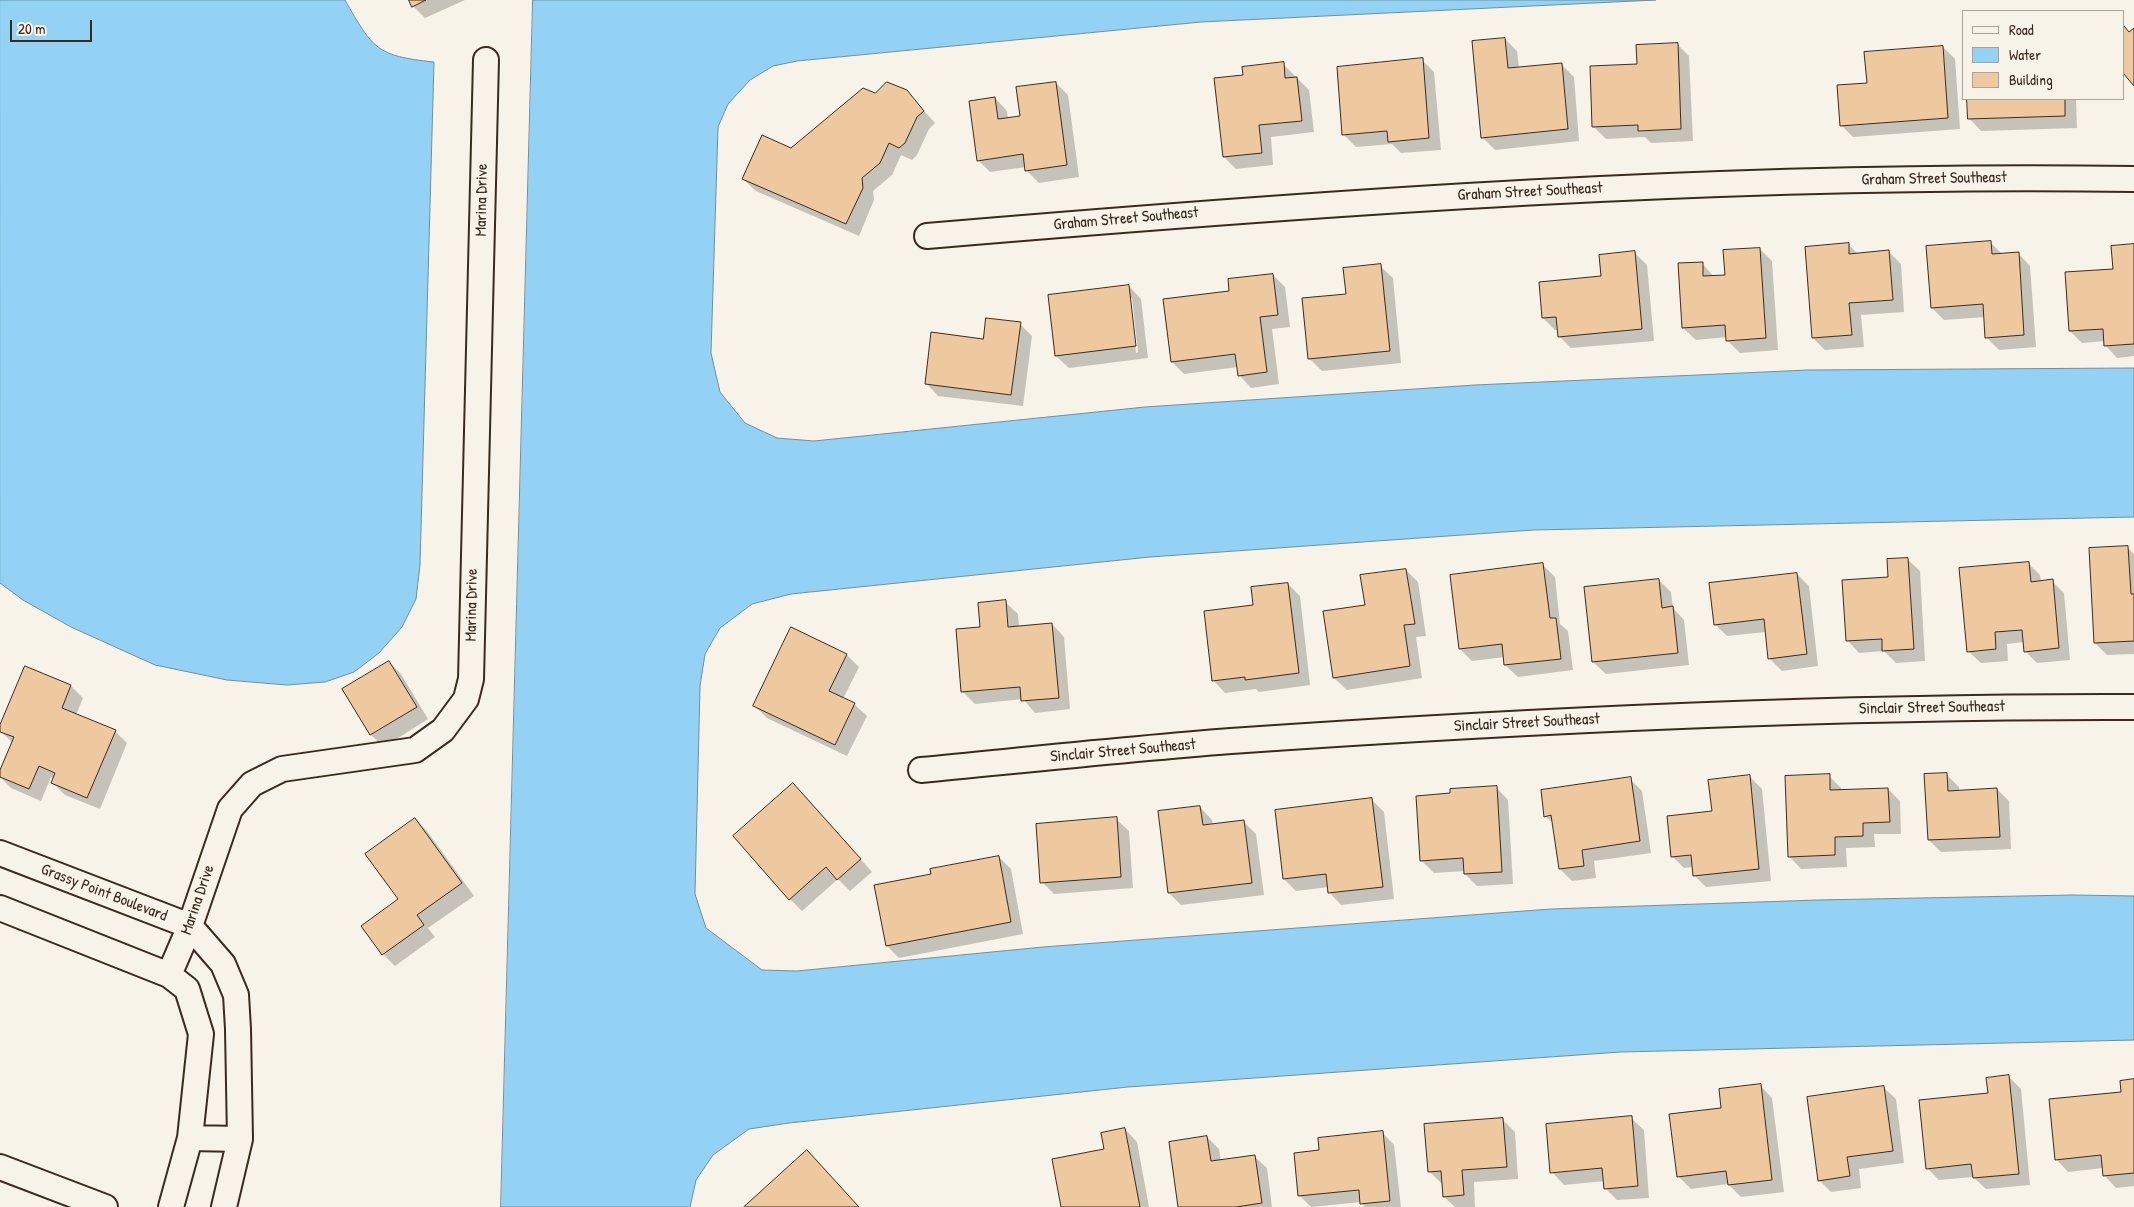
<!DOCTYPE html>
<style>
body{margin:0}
#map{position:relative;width:2134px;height:1207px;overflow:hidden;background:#f7f3e8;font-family:"Patrick Hand",sans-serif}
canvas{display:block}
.legend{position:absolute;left:1962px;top:10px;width:162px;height:90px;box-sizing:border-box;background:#f7f3e8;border:1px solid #aca397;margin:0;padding:6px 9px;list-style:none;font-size:15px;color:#3b2a1e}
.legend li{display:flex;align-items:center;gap:10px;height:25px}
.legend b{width:25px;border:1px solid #aca397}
.scale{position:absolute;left:10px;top:20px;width:82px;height:22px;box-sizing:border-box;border:2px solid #3b2a1e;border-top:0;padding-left:6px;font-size:15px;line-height:18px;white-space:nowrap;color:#3b2a1e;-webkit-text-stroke:4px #f7f3e8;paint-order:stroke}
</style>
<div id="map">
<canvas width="2134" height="1207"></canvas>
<ul class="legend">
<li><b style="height:6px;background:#f7f3e8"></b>Road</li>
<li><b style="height:14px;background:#93d2f4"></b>Water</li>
<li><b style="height:14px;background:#eec89e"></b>Building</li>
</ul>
<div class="scale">20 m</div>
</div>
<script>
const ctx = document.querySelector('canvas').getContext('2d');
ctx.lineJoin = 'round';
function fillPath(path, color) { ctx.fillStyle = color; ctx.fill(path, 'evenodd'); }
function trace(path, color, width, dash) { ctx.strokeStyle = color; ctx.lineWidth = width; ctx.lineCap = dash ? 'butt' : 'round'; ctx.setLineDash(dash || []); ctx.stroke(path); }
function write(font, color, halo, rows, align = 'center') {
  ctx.font = font + ' "Patrick Hand",sans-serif'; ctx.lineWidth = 5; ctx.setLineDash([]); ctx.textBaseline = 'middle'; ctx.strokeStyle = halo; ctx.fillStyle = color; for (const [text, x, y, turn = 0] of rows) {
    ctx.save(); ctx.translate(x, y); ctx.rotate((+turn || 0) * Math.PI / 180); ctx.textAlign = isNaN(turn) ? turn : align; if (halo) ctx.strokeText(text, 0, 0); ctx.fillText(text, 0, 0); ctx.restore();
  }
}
const water = new Path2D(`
 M0,0H345C373,49 376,56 434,62L420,565L416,599L402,627L379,653L354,672L325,682L287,685L227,680L155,665L71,627L23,600L0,583Z
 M533,0H1656L1201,22L797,61L773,66L750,80L728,104L718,127L711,353L720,392L745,423L777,438L814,441L1145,407L1475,385L1808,370L2134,368V517L1533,530L1150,557L791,594L752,604L720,628L705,654L700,686L695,894L706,928L762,970L797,971L1043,947L1551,909L1818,900L2072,895L2134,896V1040L1620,1052L1128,1087L789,1123L749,1129L713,1155L696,1180L690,1207H501Z`);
fillPath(water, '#93d2f4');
trace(water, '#708f9e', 1);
fillPath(new Path2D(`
 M410,0H465L425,18L413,6Z
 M1505,39L1517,51L1519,68L1561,64L1574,77L1579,141L1495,150L1482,137Z
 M1677,44L1689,56L1693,141L1651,143L1645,137L1606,139L1593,126L1638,65Z
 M1943,47L1955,59L1960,129L1853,137L1841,125L1868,84Z
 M1422,60L1434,72L1441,150L1401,153L1392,144L1356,147L1344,135Z
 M1283,64L1309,90L1314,132L1271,137L1273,165L1236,169L1224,157L1244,76Z
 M1056,83L1068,95L1079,177L1039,183L1026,170V167L990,172L978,160L995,98L1007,111L1008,119L1021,117Z
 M906,91L935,123L929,129L917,155L912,160L901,155L892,175L873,191L874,200L859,236L756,191L743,179L792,149L875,94Z
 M1968,99H2076L2077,128L1981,131L1969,118Z
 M1990,242L2003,255L2018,253L2030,266L2036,347L1999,350L1987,338L1985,317L1944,320L1932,308Z
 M1849,245L1858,254L1889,252L1901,264L1904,312L1861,315L1864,347L1825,350L1813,338Z
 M2134,245V356L2117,358L2105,345V341L2082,343L2070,331Z
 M1760,249L1772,261L1778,350L1740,353L1728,341L1727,337L1696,340L1683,328L1702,263L1714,277L1726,276Z
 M1635,253L1647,265L1654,341L1571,348L1559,336L1558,330H1555L1543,318Z
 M1380,266L1393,278L1401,363L1322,371L1310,359L1347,295Z
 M1273,275L1285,287L1290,327L1272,329L1279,384L1251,388L1239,375L1238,367L1184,374L1172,362L1231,292Z
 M1129,286L1141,299L1148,358L1069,368L1056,356ZM1130,298H1132L1138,352L1136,353Z
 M1020,324L1032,336L1023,406L938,396L926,383L984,340Z
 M2128,548L2134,554V654L2107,655L2095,643Z
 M1907,559L1920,571L1925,661L1896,663L1884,651L1859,653L1847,640L1889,578Z
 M2028,563L2040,575L2041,582L2052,581L2064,593L2070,660L2037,663L2025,651L2024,642L2007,644L2008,661L1981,663L1968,651Z
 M1543,565L1555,577L1560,624L1568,631L1573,670L1518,677L1505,665V657L1472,661L1460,649Z
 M1406,570L1418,582L1426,636L1416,637L1422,678L1347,690L1334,678L1366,606Z
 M1797,574L1809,586L1818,666L1782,671L1769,658L1766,632L1727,636L1715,624Z
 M1659,580L1671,592L1673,608L1684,620L1689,665L1606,674L1593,662Z
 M1288,584L1300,596L1310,685L1259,692L1256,689L1225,693L1213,680L1254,606Z
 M1005,602L1018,614L1019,628L1052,624L1064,637L1070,709L1035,713L1023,699L975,704L963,692L982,628Z
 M792,628L847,655L859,667L843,699L854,704L867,716L847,756L767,718L754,705Z
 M389,662L401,674L428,719L384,747L371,735L344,689Z
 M26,668L71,686L83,698L76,715L115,731L127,743L100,809L65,795L53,783L54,779L51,777L41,801L11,788L0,777L13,743L0,731V728Z
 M1947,775L1959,787V791L1997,789L2009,801L2011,849L1941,852L1929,840Z
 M1829,776L1841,788V791L1888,789L1900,801L1901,834H1874L1875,847L1846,848L1847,867L1801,869L1789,856Z
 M1750,777L1762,789L1771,881L1706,887L1694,875L1693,867L1684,868L1672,856Z
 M1630,779L1642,791L1651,853L1594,861L1596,878L1572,881L1560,869L1554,824L1545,816Z
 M1496,787L1508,800L1513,884L1477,886L1465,874V871L1434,873L1422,861L1451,794Z
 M805,796L872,872L850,891L838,879L802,911L790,899Z
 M1372,800L1384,812L1394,899L1341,905L1329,892V887L1296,891L1284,879Z
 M1200,807L1212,820L1213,825L1244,822L1256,834L1264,895L1181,905L1169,893Z
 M415,819L427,831L474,896L428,928L435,937L395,966L383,954L400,900Z
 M1116,819L1129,831L1133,888L1054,894L1042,882Z
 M999,857L1011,869L1023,934L899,958L887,946L932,875Z
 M2009,1077L2021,1089L2030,1185L1986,1189L1973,1177L1939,1180L1927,1168L1989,1094Z
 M2134,1081V1186L2116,1188L2104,1175L2103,1168L2068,1172L2056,1159Z
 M1760,1085L1772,1098L1784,1192L1741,1197L1728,1184L1691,1189L1678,1176L1722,1109Z
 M1883,1087L1896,1099L1904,1163L1859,1169L1861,1188L1831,1192L1819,1180Z
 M1631,1118L1644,1130L1649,1198L1617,1200L1605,1188V1181L1564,1185L1552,1172Z
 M1503,1120L1515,1132L1518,1179L1474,1182L1475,1207H1455L1444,1197L1443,1183H1441L1429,1171Z
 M1125,1129L1137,1142L1149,1207H1062Z
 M1382,1132L1394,1145L1401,1207H1365L1361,1202L1311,1207L1300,1196L1295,1154L1320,1151Z
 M1207,1137L1219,1149L1221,1161L1254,1156L1267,1168L1272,1207H1180Z`), '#0003');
const building = new Path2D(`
 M409,0H426L412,7Z
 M2124,26L2129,32L2134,28V86L2123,73V28Z
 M1505,38L1508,68L1562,63L1568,129L1481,138L1472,41Z
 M1678,43L1681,129L1638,131V125L1592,127L1590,66L1637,64L1636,45Z
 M1943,46L1948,118L1840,126L1837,85L1867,83L1864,52Z
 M1423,58L1429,138L1388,142L1387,131L1342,135L1337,67Z
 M1284,62L1285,78L1297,77L1302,121L1259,125L1262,153L1223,157L1214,78L1243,75L1242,67Z
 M887,82L907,90L924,111L917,117L905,143L899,148L889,143L880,163L862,178L863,188L846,224L742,179L762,135L791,148L863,88L875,93Z
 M1056,82L1067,165L1025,171L1023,154L977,161L969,101L995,97L998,119L1020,116L1016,87Z
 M1967,99H2065V116L1968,119Z
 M1991,241L1992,254L2019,252L2024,335L1985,338L1983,304L1931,308L1926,246Z
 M1849,243V254L1889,250L1893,300L1849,303L1852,335L1812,338L1805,247Z
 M2134,244V344L2104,346L2103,329L2069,331L2065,272L2113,269L2111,246Z
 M1760,248L1766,338L1726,341L1725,325L1682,328L1678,263L1703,262V276L1725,275L1723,250Z
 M1635,251L1642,329L1558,337L1556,317L1542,318L1539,282L1601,276L1599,255Z
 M1381,264L1390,351L1308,359L1302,298L1346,294L1343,268Z
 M1273,274L1278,315L1260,317L1267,372L1238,376L1235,354L1171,362L1163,299L1229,291L1228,279Z
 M1129,285L1136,346L1055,356L1048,295Z
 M986,318L1021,322L1011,395L925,384L931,332L983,339Z
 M2128,546L2131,594H2134V641L2094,643L2089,548Z
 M1908,558L1914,649L1882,651V639L1846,641L1842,580L1888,577L1887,559Z
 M2029,562L2031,582L2053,579L2059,648L2024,652L2022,630L1995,632L1996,649L1967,652L1959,568Z
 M1543,563L1550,618H1556L1561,659L1504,665L1502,644L1459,649L1450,575Z
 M1406,569L1415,624L1404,625L1410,666L1333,678L1323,611L1365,605L1360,575Z
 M1797,573L1807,654L1768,659L1764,619L1714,625L1709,583Z
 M1659,579L1662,608L1673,606L1678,653L1592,662L1584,587Z
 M1288,583L1299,673L1245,680V677L1212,681L1204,611L1253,605L1251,587Z
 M1006,600L1008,627L1052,623L1059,698L1021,701L1020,687L961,692L956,629L980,627L978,603Z
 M791,627L847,654L829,691L855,703L835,745L753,706Z
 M389,661L417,707L370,735L342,689Z
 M25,666L71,685L62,708L116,730L87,798L51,783L55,773L39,766L29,789L0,777V770L14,737L0,732V725Z
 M1947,773L1948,791L1997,788L2000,837L1928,840L1924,774Z
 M1830,774V790L1888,788L1890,822L1863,823V836L1835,837V855L1788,857L1785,776Z
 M1750,775L1759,869L1693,876L1691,855L1671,857L1667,816L1712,811L1708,780Z
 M1631,777L1640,841L1582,850L1584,866L1559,869L1551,815L1544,817L1541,790Z
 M793,783L861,859L837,880L826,867L789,900L733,836Z
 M1497,786L1502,872L1464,874L1463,858L1420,861L1416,796L1450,793V789Z
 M1372,798L1383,887L1328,893L1326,874L1283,879L1275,810Z
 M1200,806L1203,825L1244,820L1252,883L1168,893L1158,811Z
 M1117,817L1121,877L1040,883L1036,824Z
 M415,818L462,883L417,915L424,925L382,955L361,926L398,899L365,854Z
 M999,856L1011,922L886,946L874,885L931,874L930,869Z
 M2009,1075L2019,1174L1973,1178L1971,1164L1926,1169L1919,1100L1988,1093L1986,1078Z
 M2134,1079V1173L2103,1176L2101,1155L2055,1160L2049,1099L2121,1092L2120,1081Z
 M1761,1084L1772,1180L1728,1185L1726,1171L1677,1177L1669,1114L1721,1108L1719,1089Z
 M1884,1086L1893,1151L1847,1157L1850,1176L1818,1181L1807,1097Z
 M1632,1116L1638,1186L1604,1189L1602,1168L1550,1173L1546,1124Z
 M1503,1118L1507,1167L1462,1170L1464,1195L1443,1197L1441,1171L1428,1172L1424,1124Z
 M1125,1128L1140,1207H1061L1052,1159L1104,1149L1101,1133Z
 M1383,1131L1390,1201L1360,1204L1359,1190L1298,1196L1294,1153L1319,1150L1318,1138Z
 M1207,1136L1211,1161L1255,1155L1262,1203L1236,1207H1178L1169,1142Z
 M807,1150L859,1207H744Z`);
fillPath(building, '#eec89e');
trace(building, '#3b2a1e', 1);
const minor = new Path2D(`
 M927,236C1328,202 1731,173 2134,179
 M921,770C1025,760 1128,749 1231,741C1532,720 1833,706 2134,707
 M0,853L190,926L223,964L236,995L238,1029L240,1139L224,1207
 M0,908L169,975L187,989L201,1034L190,1138L171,1207
 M169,975L190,926L230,809L252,784L282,769L415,750L443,730L466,699L471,679L486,60
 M190,1138L240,1139
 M0,1167L105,1207`);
trace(minor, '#3b2a1e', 28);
trace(minor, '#f7f3e8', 24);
write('16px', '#3b2a1e', '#f7f3e8', [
 ["Graham Street Southeast",1934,179,-1],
 ["Graham Street Southeast",1530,192,-3],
 ["Marina Drive",482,200,-89],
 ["Graham Street Southeast",1126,219,-5],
 ["Marina Drive",472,605,-89],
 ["Sinclair Street Southeast",1932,708,-1],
 ["Sinclair Street Southeast",1527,723,-3],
 ["Sinclair Street Southeast",1123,751,-5],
 ["Grassy Point Boulevard",104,893,21],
 ["Marina Drive",198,900,-71]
]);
</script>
